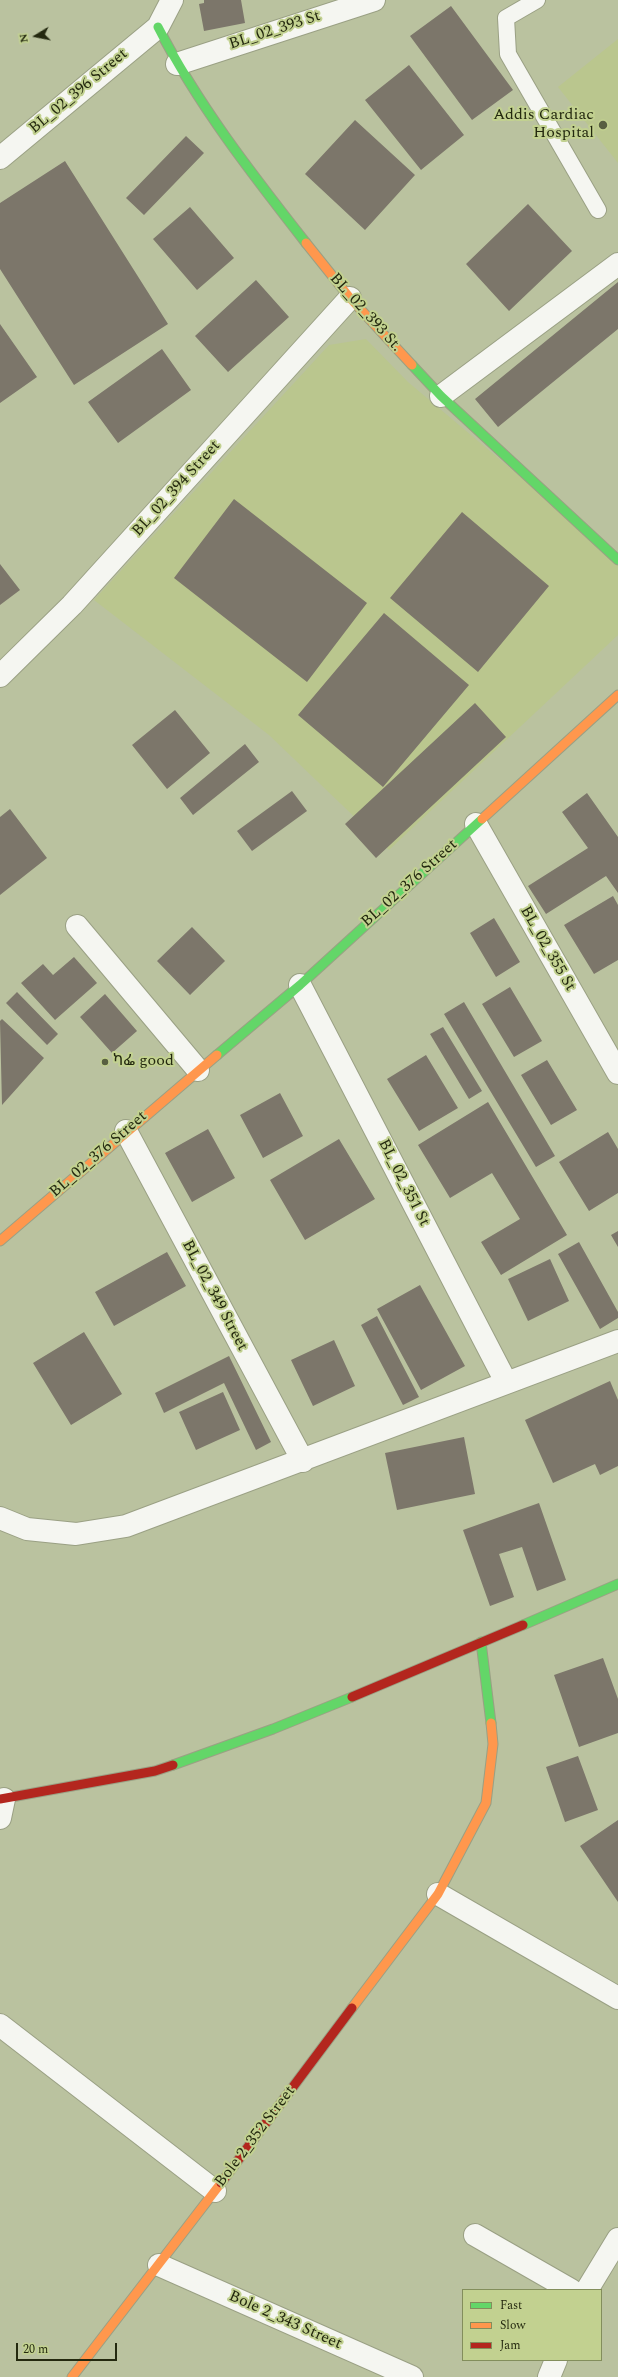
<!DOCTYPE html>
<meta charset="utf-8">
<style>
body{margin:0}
#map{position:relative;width:618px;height:2377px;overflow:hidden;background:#bac29f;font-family:Spectral,serif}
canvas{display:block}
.legend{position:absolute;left:462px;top:2289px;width:140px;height:72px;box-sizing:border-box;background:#c2d190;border:1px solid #838e5c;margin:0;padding:5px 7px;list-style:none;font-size:12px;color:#24290f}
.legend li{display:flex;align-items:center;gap:8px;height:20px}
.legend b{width:20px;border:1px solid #838e5c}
.north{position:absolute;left:16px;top:16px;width:40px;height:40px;-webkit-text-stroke:3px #c2d190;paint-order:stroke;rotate:260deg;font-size:11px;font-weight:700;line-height:16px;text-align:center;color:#24290f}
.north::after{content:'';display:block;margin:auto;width:14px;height:18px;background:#24290f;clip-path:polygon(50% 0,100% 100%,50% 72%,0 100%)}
.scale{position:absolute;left:16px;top:2343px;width:101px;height:18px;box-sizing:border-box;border:2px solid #24290f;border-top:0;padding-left:5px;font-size:12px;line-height:14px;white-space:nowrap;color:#24290f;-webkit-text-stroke:3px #c2d190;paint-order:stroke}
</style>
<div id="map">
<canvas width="618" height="2377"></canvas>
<ul class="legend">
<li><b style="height:5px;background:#63d668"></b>Fast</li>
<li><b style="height:5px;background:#ff974d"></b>Slow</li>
<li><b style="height:5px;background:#b3261e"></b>Jam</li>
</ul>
<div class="north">N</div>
<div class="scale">20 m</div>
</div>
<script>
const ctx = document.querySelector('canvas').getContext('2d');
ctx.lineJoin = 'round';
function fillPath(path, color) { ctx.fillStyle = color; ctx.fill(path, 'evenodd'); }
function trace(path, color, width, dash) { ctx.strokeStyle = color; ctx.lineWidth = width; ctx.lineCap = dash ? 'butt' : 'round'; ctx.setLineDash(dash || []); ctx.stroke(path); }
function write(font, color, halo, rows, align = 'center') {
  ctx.font = font + ' Spectral,"Noto Sans Ethiopic",serif'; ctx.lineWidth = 4; ctx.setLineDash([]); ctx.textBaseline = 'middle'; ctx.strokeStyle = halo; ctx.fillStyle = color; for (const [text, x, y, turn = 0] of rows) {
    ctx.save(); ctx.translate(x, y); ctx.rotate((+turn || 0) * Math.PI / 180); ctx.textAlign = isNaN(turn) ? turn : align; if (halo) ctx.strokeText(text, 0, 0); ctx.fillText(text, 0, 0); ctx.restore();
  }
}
fillPath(new Path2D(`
 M618,39V163L558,87Z
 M366,339L408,382L618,559V635L389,850L269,735L94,600L329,345Z`), '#bac68e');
fillPath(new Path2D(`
 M204,0H241L245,23L204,31L199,4L204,3Z
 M451,6L513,90L472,120L410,36Z
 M409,65L464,135L421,170L365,100Z
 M355,120L415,175L365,230L305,174Z
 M186,136L204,153L144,215L126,198Z
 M65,161L168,324L74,385L0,269V203Z
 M528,204L572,251L509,311L466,264Z
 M190,207L234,258L197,290L153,239Z
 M256,280L289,317L228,372L195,336Z
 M618,282V329L498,427L475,399Z
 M0,324L37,377L0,403Z
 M162,349L191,390L118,443L88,402Z
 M234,499L367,603L307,682L174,578Z
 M462,512L549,586L478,672L390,598Z
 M0,564L20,590L0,605Z
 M384,613L469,685L383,787L298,715Z
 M475,703L506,737L376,858L345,824Z
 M175,710L210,753L167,789L132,745Z
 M245,744L259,762L193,815L180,798Z
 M292,791L307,811L252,851L237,831Z
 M587,793L618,837V893L606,876L546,914L528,886L588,848L562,812Z
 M10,809L47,858L0,895V817Z
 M613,896L618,905V960L594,974L564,925Z
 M494,918L520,962L496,977L470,933Z
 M192,927L225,961L190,995L157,961Z
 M74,957L97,983L55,1020L21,983L43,964L53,975Z
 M510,987L542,1041L514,1057L482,1004Z
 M17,992L58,1034L47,1045L6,1003Z
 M105,994L137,1031L112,1053L80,1017Z
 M464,1002L555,1156L536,1167L444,1014Z
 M2,1019L44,1058L2,1105L0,1021Z
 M443,1027L482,1091L469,1099L430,1034Z
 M426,1055L458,1108L419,1131L387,1079Z
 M547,1060L577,1110L551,1125L521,1075Z
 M280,1093L303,1136L263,1158L240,1115Z
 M488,1102L567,1235L501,1275L481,1242L520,1219L492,1173L450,1198L418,1145Z
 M208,1129L235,1178L192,1202L165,1153Z
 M608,1132L618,1149V1193L589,1211L559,1162Z
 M339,1139L375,1199L305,1240L270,1180Z
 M618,1231V1247L611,1235Z
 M579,1242L618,1312V1318L600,1329L558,1254Z
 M167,1252L186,1286L114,1326L95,1292Z
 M550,1259L569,1301L528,1321L508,1279Z
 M420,1285L465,1366L421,1390L377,1309Z
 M377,1316L419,1397L403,1405L361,1325Z
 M84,1332L122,1394L71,1425L33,1363Z
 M334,1340L355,1386L313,1406L291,1360Z
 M229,1356L271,1442L256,1450L224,1383L164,1413L155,1393Z
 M610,1381L618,1400V1466L600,1475L595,1464L553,1483L525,1420Z
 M223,1392L240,1430L196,1450L179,1412Z
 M464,1437L475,1494L397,1510L385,1453Z
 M539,1503L566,1580L537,1591L522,1547L499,1554L514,1597L490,1606L463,1530Z
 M603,1658L618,1699V1733L579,1747L554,1675Z
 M578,1756L598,1810L565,1822L546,1767Z
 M618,1820V1902L580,1846Z`), '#7c766a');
const lane = new Path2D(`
 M537,0L506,18L508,54L598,210`);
const street = new Path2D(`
 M177,64L374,0
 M0,158L158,27L172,0
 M441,396L618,264
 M0,676L72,605L350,298
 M476,824L618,1073
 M77,926L198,1070
 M300,985L506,1382
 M126,1131L303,1461
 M0,1518L27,1529L76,1534L126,1526L618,1341
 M0,1818L4,1799
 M438,1894L618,1998
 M0,2025L215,2191
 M475,2235L571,2290
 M159,2265L412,2377
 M587,2290L618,2239
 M549,2377L556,2360`);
const fast = new Path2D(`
 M158,27C198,105 252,174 306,243
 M412,365L441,396L618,560
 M217,1055L300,985L482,819
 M523,1625L618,1584
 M481,1642L491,1723
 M173,1765L273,1729L352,1697`);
const slow = new Path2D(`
 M306,243L350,298L412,365
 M482,819L618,695
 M0,1241L217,1055
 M352,2008L438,1894L486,1803L493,1744L491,1723
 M72,2377L221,2183`);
const jam = new Path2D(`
 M352,1697L523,1625
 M0,1799L155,1771L173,1765
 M221,2183L352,2008`);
trace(lane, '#9aa084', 18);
trace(street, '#9aa084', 24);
trace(fast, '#9aa084', 11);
trace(slow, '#9aa084', 11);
trace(jam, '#9aa084', 11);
trace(lane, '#f5f6f1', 16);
trace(street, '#f5f6f1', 22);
trace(fast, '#63d668', 9);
trace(slow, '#ff974d', 9);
trace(jam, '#b3261e', 9);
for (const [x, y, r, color] of [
 [603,125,5,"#585f41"],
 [105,1062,4,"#585f41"]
]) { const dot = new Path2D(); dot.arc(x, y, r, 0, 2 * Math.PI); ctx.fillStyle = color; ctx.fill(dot); trace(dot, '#c2d190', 1.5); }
write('16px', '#24290f', '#c2d190', [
 ["BL_02_393 St",275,31,-18],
 ["BL_02_396 Street",79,92,-40],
 ["BL_02_393 St.",365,313,48],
 ["BL_02_394 Street",177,489,-48],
 ["BL_02_376 Street",410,884,-42],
 ["BL_02_355 St",547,949,60],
 ["BL_02_376 Street",99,1155,-41],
 ["BL_02_351 St",403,1183,63],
 ["BL_02_349 Street",214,1296,62],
 ["Bole 2_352 Street",256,2137,-53],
 ["Bole 2_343 Street",285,2321,24]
]);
write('16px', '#24290f', '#c2d190', [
 ["Addis Cardiac",594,116],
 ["Hospital",594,134],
 ["ካፌ good",113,1062,"left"]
], 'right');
</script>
